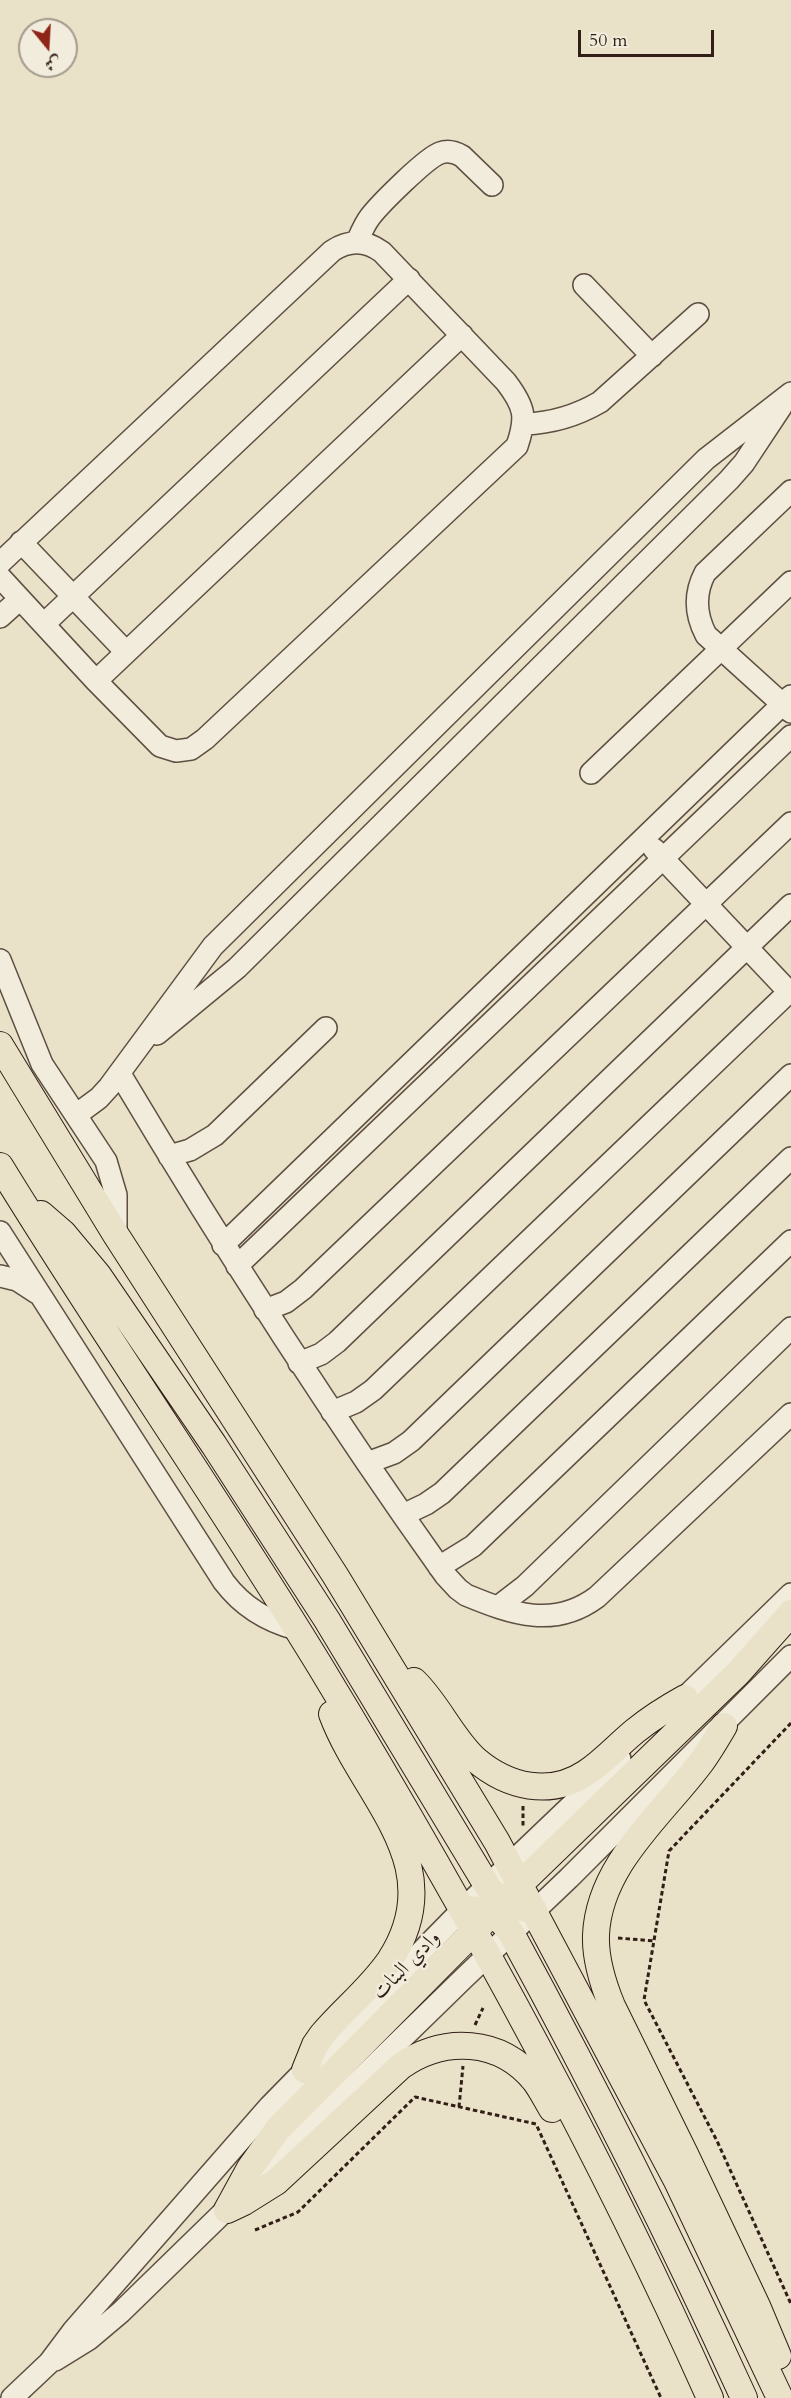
<!DOCTYPE html>
<meta charset="utf-8">
<style>
body{margin:0}
#map{position:relative;width:791px;height:2398px;overflow:hidden;background:#e9e2c8;font-family:Cardo,Amiri,serif}
canvas{display:block}
.north{position:absolute;left:18px;top:18px;width:60px;height:60px;box-sizing:border-box;background:#f1ecdb;border:2px solid #a49a8c;border-radius:50%;rotate:162deg;font-size:16px;font-weight:700;line-height:24px;text-align:center;color:#311e16}
.north::after{content:'';display:block;margin:auto;width:21px;height:27px;background:#8f2418;clip-path:polygon(50% 0,100% 100%,50% 72%,0 100%)}
.scale{position:absolute;left:578px;top:30px;width:136px;height:27px;box-sizing:border-box;border:3px solid #311e16;border-top:0;padding-left:8px;font-size:18px;line-height:21px;white-space:nowrap;color:#311e16;-webkit-text-stroke:4px #f1ecdb;paint-order:stroke}
</style>
<div id="map">
<canvas width="791" height="2398"></canvas>
<div class="north">ش</div>
<div class="scale">50 m</div>
</div>
<script>
const ctx = document.querySelector('canvas').getContext('2d');
ctx.lineJoin = 'round';
function trace(path, color, width, dash) { ctx.strokeStyle = color; ctx.lineWidth = width; ctx.lineCap = dash ? 'butt' : 'round'; ctx.setLineDash(dash || []); ctx.stroke(path); }
function write(font, color, halo, rows, align = 'center') {
  ctx.font = font + ' Cardo,Amiri,serif'; ctx.lineWidth = 4.5; ctx.setLineDash([]); ctx.textBaseline = 'middle'; ctx.strokeStyle = halo; ctx.fillStyle = color; for (const [text, x, y, turn = 0] of rows) {
    ctx.save(); ctx.translate(x, y); ctx.rotate((+turn || 0) * Math.PI / 180); ctx.textAlign = isNaN(turn) ? turn : align; if (halo) ctx.strokeText(text, 0, 0); ctx.fillText(text, 0, 0); ctx.restore();
  }
}
const minor = new Path2D(`
 M357,242C361,233 364,225 370,217C380,204 426,158 440,153C448,150 455,152 462,156L492,185
 M584,285L652,356
 M525,424C552,423 576,416 600,402L698,314
 M791,491L705,573C694,594 695,614 706,635L791,712
 M21,542L126,652
 M0,563L332,251C349,240 365,240 382,252L506,382C525,407 527,417 517,446L205,739L191,749L176,751L160,746L96,681L0,577
 M0,617L20,599
 M44,624L409,279
 M96,681L462,335
 M591,773L791,582
 M654,849L791,994
 M0,960L42,1064L106,1161L116,1195V1235
 M157,1034L237,968L729,480L744,463L781,407
 M120,1074C222,1245 329,1412 445,1575L458,1589L466,1595C512,1614 554,1629 597,1597L791,1414
 M76,1115L99,1098L109,1087L213,946L706,459L791,393
 M169,1156L190,1150L215,1135L326,1028
 M0,1232L224,1582C243,1607 266,1621 296,1629
 M223,1245L791,696
 M237,1266L791,736
 M0,1276L17,1280L37,1293
 M265,1310L286,1302L303,1289L791,823
 M299,1363L321,1354L337,1342L791,905
 M332,1412L356,1402L373,1390L791,990
 M367,1463L394,1453L411,1441L791,1075
 M403,1515L426,1504L442,1493L791,1158
 M439,1567L473,1546L791,1241
 M499,1606L525,1586L791,1328
 M673,1709L791,1594
 M55,2360L89,2339L121,2312L465,1977L569,1878L791,1656
 M12,2398L49,2363L73,2331L270,2106L462,1910L620,1759`);
const major = new Path2D(`
 M0,1045L116,1235L335,1575L497,1842L677,2181L780,2398
 M0,1166C103,1334 217,1497 320,1666C463,1902 597,2145 710,2398
 M41,1214L63,1233L98,1275L214,1445L327,1620L491,1892L515,1907L534,1910
 M414,1681C438,1704 453,1740 476,1760C508,1787 550,1797 586,1773C604,1761 619,1744 635,1731C651,1718 667,1708 685,1698
 M724,1726C717,1738 710,1750 702,1761C663,1814 599,1864 596,1935C595,1959 603,1984 612,2006L685,2154L757,2306L778,2356
 M509,1898L519,1885L738,1673L791,1613
 M462,1910C484,1907 499,1915 511,1933C594,2085 672,2240 744,2398
 M305,2070L315,2045L322,2035C344,2009 371,1988 390,1960C452,1864 364,1799 332,1714
 M227,2210L244,2202L276,2182L401,2066C444,2036 500,2038 535,2081C541,2089 546,2099 552,2109
 M227,2210L250,2168L278,2129L485,1920`);
trace(minor, '#5f4f42', 24);
trace(major, '#311e16', 28);
trace(new Path2D(`
 M791,1723L669,1851L644,2000L717,2141L791,2304
 M523,1806V1826
 M618,1938L654,1941
 M475,2025L483,2008
 M459,2107L463,2066
 M255,2230L298,2212L415,2097L536,2124L661,2398`), '#311e16', 3, [4.5, 3]);
trace(minor, '#f1ecdb', 21);
trace(major, '#e9e2c8', 26);
write('21px', '#311e16', '#f1ecdb', [
 ["وادي البنات",407,1966,-46]
]);
</script>
